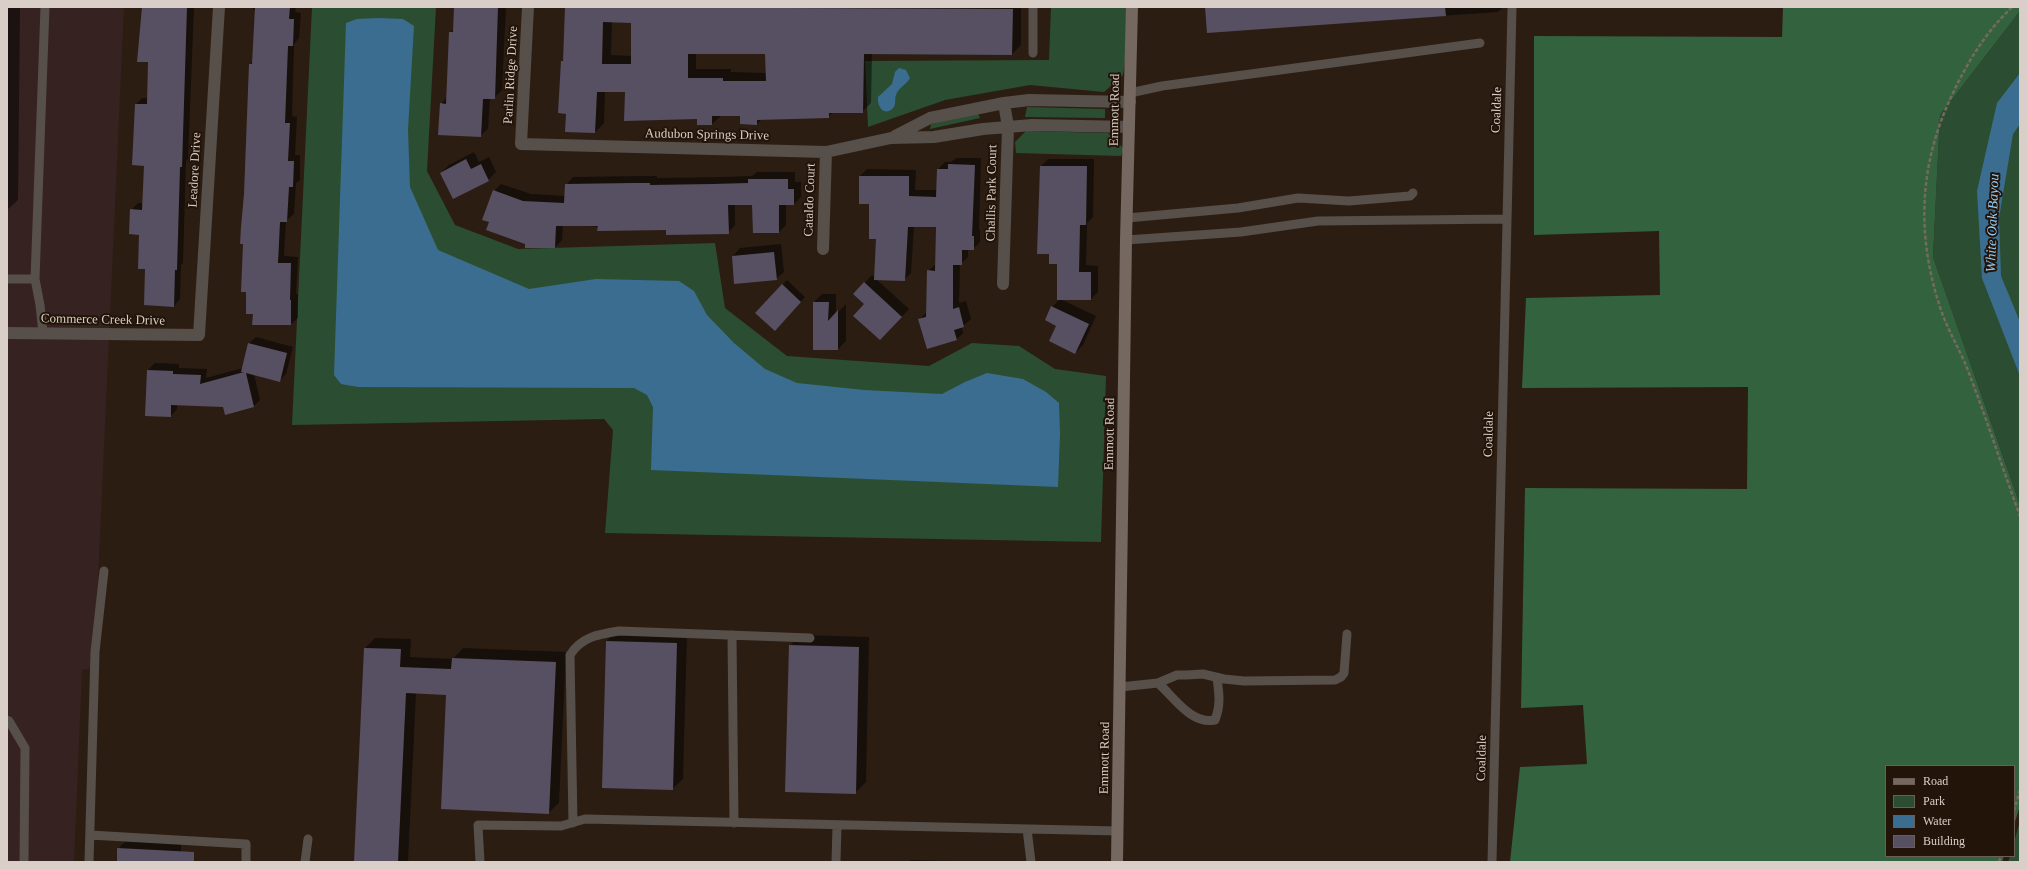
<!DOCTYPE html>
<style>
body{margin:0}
#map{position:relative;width:2027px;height:869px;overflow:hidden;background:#2c1d12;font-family:Georgia,serif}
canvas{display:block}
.frame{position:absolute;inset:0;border:8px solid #d9cfc8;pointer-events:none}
.legend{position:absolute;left:1885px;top:765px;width:130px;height:92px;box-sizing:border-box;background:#221409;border:1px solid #6b5f55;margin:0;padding:5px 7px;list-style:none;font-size:12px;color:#d9cfc8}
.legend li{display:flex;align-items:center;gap:8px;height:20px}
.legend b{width:20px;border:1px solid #6b5f55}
</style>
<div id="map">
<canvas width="2027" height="869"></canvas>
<div class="frame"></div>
<ul class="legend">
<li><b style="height:5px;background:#756860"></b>Road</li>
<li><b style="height:11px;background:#2b4e32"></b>Park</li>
<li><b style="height:11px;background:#3b6d90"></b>Water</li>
<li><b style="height:11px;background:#575062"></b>Building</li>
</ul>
</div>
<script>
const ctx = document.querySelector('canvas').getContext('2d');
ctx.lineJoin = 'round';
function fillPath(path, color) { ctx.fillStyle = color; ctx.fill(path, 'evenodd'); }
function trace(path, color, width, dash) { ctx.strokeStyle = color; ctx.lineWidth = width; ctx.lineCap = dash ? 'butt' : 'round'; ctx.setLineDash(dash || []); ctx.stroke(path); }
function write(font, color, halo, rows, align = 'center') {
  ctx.font = font + ' Georgia,serif'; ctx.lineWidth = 4; ctx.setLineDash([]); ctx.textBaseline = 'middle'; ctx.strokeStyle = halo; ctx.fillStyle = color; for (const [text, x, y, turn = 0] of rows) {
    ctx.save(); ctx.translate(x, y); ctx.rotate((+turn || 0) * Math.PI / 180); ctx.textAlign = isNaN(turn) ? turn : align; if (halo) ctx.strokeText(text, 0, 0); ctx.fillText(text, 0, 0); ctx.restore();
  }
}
fillPath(new Path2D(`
 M7,7H124L94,668L82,670L74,862H7Z`), '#362221');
fillPath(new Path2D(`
 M312,7H436L427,171L455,225L518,249L715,243L725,308L787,356L929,366L972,343L1019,346L1055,369L1106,376L1101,542L605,533L613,430L604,419L292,425Z
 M1051,7H1125L1132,13L1123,75L1104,92L1030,85L945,100L868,127L865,61L1049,60Z
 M2020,11V505L1933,257L1940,115Z
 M1027,107L1105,109V118L1025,117Z
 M978,113L980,118L930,129L931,124Z
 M1026,131L1108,133L1124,149L1121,156L1016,153L1015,142Z
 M2020,821V862H2008L2010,856H2014V842Z`), '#2b4e32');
fillPath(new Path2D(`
 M1783,7H2020V11L1940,115L1933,257L2020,505V806L2014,825V766H1886V856H2004L2002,862H1510L1520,767L1587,764L1583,705L1521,708L1525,488L1747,489L1748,387L1522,388L1526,298L1660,295L1659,231L1534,235V36L1782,37Z`), '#33623e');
fillPath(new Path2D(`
 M379,18L403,19L414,26L408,130L410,187L438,250L529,289L596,279L679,281L694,291L707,315L734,343L765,369L797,383L864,390L942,394L965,382L987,373L1023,379L1046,392L1059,403L1060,434L1058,487L651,470L653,407L647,395L634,388L358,387L341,384L334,375L346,23L357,19Z
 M899,68L906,70L910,78C906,85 898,88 896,95C894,100 897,105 892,109C882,117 877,104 878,97L892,84L895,72Z
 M2020,73V124L2013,134L1999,218L2001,276L2020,322V376L1982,278L1977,191L1997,103Z`), '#3b6d90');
fillPath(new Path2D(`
 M7,7H20L18,200L7,210Z
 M143,7H194L188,159L186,161L183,263L181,265L180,299L174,306L146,268L140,234L131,210L138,203H144L145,165L136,104L142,98H148L149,61Z
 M253,7H296L295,12L301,13L299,38L294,44L292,116L297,117L295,155H300V180L296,183L294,214L286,221L284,256L298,257L296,294H298V318L291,324L254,313L245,194L250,64L253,62L256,10H253Z
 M455,7H506L502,90L494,98H490L488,129L480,136L441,104L447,97L450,33L454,29Z
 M566,7H1021V45L1012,54L872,53L871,103L862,112H833L828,117L762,119L757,124L741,115H722L712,124H698V118L626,91H605L604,123L595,132L567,113L562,61L564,59ZM612,22H632V56L611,55ZM696,53H766L767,73L731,72V69H696Z
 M1206,7H1503L1498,12L1208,32Z
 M474,152L479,162L489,157L496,172L488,180L441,173L449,165Z
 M956,158H981L979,230H980V242L973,249H968V257L960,264L959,303L966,301L971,319L962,327L963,333L956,340L919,320L926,313L928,271L936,264L937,226H914L911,273L904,280L876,279L909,309L888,331L866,304L854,294L872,275L876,278L877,238L870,203L860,176L867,169L916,170L915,190H938V169L945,162H951Z
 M1048,159H1094L1093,217L1087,223L1086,265L1098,266V292L1091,299L1058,263L1041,166Z
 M757,172H795V182H801V197L794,204H786V225L779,232L753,204H735V225L728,233L563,225L562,240L555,247L526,244L490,222L494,191L501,184L531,194L566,196V185L573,177L641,176H657V178L721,177L752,176Z
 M781,244L784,272L776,279L735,283L733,256L740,248Z
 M787,280L805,297L780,324L782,285Z
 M822,294H836V314L846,304V341L838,349H814V302Z
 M1060,299L1096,316L1083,345L1075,353L1058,326L1052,307Z
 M256,337L293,347L286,374L279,381L254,374L260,400L254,406L177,404V409L171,416L146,415L148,370L155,363L179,364V368L207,369L206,378L243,368L249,343Z
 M617,631L687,633L683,779L672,789L606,641Z
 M800,635L869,637L866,782L855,793L790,646Z
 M375,638L411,639L410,657L453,659L463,648L566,652L559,803L548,813L447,694L416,693L408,862H355L365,648Z
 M128,838L181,841V862H118V849Z
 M910,860L992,862H909Z`), '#0007');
fillPath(new Path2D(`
 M142,7H187L182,167H180L177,270H175L174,307L144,305L145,269H138L139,235L129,234L130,209L142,210L144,166L132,165L135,104H147L148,62H137Z
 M255,7H290L289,19H294L293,46H288L285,123H290L288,161H294L293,187H289L287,222H280L278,263H291L290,300H291V325H252L253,314H246V292H241L243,244H240L241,227L244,194L249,64H252Z
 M454,7H498L495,99H483L481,137L438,135L440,103L446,104L449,32H453Z
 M565,7L1013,9L1012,55L864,54L863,113H829V118L757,120V125L740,124V116H712V125H697V119L624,121L625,92H597L595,133L565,132L566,114L558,113L561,61H563ZM603,22L631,23V64H602ZM688,54H765L766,81H723V78H688Z
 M1205,7H1445L1446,16L1207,33Z
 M466,159L471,169L481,164L489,181L453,199L440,173Z
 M948,164L975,165L972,236H974V250H962V265H953V309L959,307L964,327L954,330L957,340L927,349L918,319L926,317L927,270L935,271L936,227H908L905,281L874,280L876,239H869V204H859V176H909V196L936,197L937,169H948Z
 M1040,166H1087L1086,225H1080L1079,272H1091V300H1057V264H1049V254H1037Z
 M748,179H788V189H794V205H779V233H753L752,205H728L729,234L666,235V230L597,231L598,226H556L555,248H525V244L486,230L489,222L482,220L493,190L523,201L564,203L565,184L634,183H650V185L713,184L748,183Z
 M774,252L777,280L734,284L732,256Z
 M864,282L902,317L880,340L853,316L864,304L853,294Z
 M782,284L801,302L775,331L755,313Z
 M813,302H829L828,321L838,310V350H813Z
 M1051,306L1089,324L1075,354L1049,341L1056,326L1045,320Z
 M248,343L287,353L280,382L246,373L254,407L225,415L223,407L171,405V417L145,416L147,370L173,371V374L201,375L200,384L244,372H241Z
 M606,641L677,643L673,790L602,788Z
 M789,645L859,647L856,794L785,792Z
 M364,648L401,649L400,667L451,669L452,658L556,662L549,814L441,809L446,695L406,693L398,862H354Z
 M117,848L194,852V862H117Z`), '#575062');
trace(new Path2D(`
 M2012,7C1986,32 1968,61 1953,93C1919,163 1916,234 1940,307C1947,329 1959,348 1967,368C1986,417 2002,467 2020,516
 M2014,811L2020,790
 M1999,862L2001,856`), '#766a60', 2.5, [4, 2]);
trace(new Path2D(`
 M1033,53V7
 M1130,93L1162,86L1480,43
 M1127,218L1238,208L1298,198L1349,201L1410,196L1413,193
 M1126,240L1241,232L1318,221L1507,219
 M7,279H35L45,7
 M35,279L40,305L43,333
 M732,635L734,823
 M1158,683C1174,697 1191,725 1215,720C1221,705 1219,693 1217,678
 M1120,687L1158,683L1177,675H1187L1203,674L1224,679L1244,681L1335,680L1341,677L1344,673L1347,634
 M7,720L9,721L25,748L24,862
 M573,823L570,655C581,637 599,634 619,631L810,638
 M1027,829L1031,862
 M90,835L246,844V862
 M89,862L95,652L104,571
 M305,862L308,839
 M480,862L478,825L561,826L585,819L1118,831
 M836,862L837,825
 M1492,862L1512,7`), '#574f4a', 9);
trace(new Path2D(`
 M528,7L521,144L826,152L891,138L934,137L983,129L1032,125L1129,127
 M895,136L930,118L1004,103L1029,100L1130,102
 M823,249L826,152
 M1003,284L1008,127L1004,103
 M7,333L199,335L219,7`), '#574f4a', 12);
trace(new Path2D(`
 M1117,862L1126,240L1132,7`), '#756860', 12);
write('13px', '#d9cfc8', '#221409', [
 ["Parlin Ridge Drive",511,75,-87],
 ["Emmott Road",1115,110,-89],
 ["Coaldale",1497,110,-88],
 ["Audubon Springs Drive",707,135,1],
 ["Leadore Drive",195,170,-87],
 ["Challis Park Court",992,193,-89],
 ["Cataldo Court",810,200,-88],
 ["Commerce Creek Drive",103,320,1],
 ["Emmott Road",1110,434,-89],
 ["Coaldale",1489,434,-89],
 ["Emmott Road",1105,758,-89],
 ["Coaldale",1482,758,-89]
]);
write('italic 14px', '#92cdf9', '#221409', [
 ["White Oak Bayou",1993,223,-88]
]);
</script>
